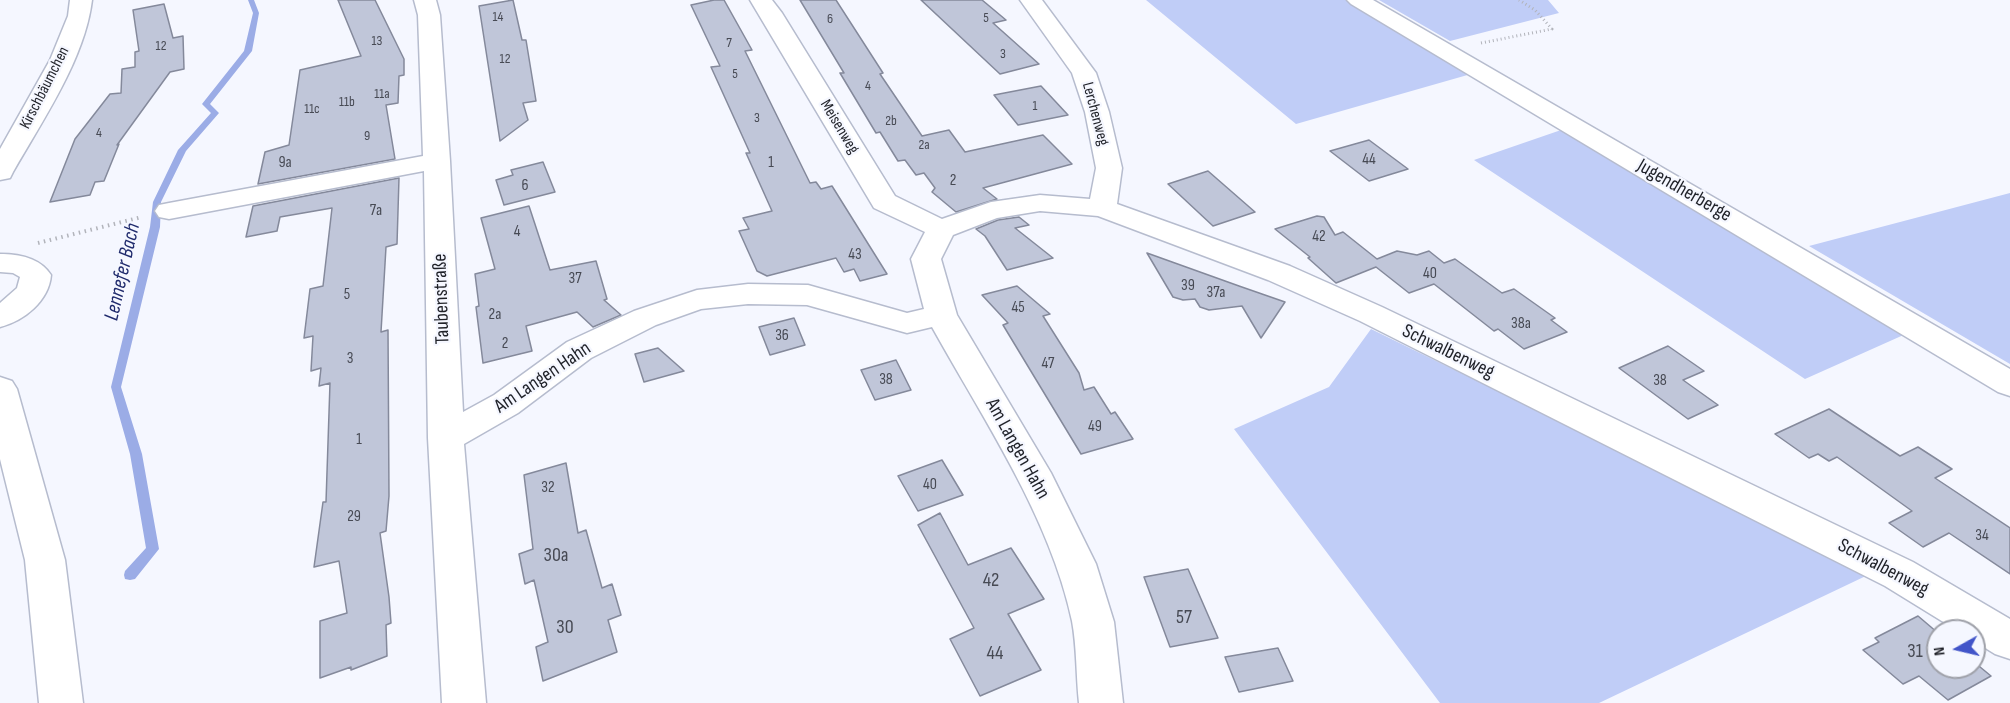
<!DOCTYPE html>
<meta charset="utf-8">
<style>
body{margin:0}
#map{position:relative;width:2010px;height:703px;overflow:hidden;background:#f5f7ff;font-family:"Sofia Sans Condensed",sans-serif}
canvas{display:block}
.north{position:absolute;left:1926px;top:619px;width:60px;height:60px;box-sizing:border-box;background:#f5f7ff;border:2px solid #9fa1a9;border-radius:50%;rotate:262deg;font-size:16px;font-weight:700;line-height:24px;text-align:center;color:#1f2128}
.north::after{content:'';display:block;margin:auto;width:21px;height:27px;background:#4255c9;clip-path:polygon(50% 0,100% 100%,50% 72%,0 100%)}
</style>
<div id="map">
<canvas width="2010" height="703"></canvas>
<div class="north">N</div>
</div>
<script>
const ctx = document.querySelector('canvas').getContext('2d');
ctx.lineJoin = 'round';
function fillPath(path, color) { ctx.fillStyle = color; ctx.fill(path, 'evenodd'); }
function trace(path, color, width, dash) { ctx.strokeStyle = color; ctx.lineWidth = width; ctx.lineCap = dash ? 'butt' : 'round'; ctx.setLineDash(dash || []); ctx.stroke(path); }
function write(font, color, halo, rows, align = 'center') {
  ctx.font = font + ' "Sofia Sans Condensed",sans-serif'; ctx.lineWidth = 4.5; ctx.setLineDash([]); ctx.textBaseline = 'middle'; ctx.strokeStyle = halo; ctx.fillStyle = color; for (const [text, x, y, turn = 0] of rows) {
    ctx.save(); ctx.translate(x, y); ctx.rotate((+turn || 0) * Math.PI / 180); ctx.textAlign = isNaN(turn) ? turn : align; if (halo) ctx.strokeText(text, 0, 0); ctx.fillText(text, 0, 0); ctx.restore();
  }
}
fillPath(new Path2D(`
 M1146,0H1346L1471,74L1296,124Z
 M1379,0H1548L1559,13L1450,41Z
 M1564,129L1908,333L1805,379L1474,160Z
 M2010,193V364L1809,246Z
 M1371,329L1870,574L1599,703H1440L1234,429L1329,387Z`), '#c0cdf7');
fillPath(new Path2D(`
 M248,0H254L259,13L252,51L210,104L219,113L186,151L161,202L160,227L121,387L142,454L159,549L135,579L130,580L125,579L124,575L125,571L146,548L130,454L111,387L150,227L153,202L178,150L211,113L202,104L244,51L253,13Z`), '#9bace6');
const building = new Path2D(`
 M338,0H375L404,59V75L399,76L398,103L386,105L395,159L258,184L265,152L289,145L300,70L361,56Z
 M513,0L522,40H526L536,101L523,103L528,120L500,141L479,6Z
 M714,0H724L752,50L745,51L810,183L816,182L821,189L832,186L887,274L860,281L854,269L844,272L836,258L767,276L757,271L739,231L749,229L743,218L772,211L746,153H750L711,67L720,66L691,5Z
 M800,0H836L883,73L880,74L922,136L949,130L965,152L1043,135L1072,164L983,188L997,199L956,212L932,192L935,188L924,173L916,175L905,160L898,161L880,132L876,133L840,73H844Z
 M921,0H982L1006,20L993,23L1039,64L1000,74Z
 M164,4L173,38L183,36L184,69L170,72L117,145L119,144L104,181L95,182L90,195L50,202L75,139L110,94L121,93L122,69L135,67V52L139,51L133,10Z
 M1041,86L1068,115L1018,125L994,95Z
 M1369,140L1408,169L1369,181L1330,151Z
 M543,162L555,192L504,205L496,180L513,175L511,170Z
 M1208,171L1255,212L1213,226L1168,184Z
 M399,178L397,244L386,247L381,332L388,330L389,496L386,531L380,533L389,597L391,623L386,625L387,656L351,670V667L320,678V621L347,613L339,561L314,567L323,502H326L330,383L319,386L321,368L311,371L313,336L304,338L310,289L323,286L332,208L280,217L277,231L246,237L253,206Z
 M529,206L550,270L596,261L607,299L604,300L621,315L593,327L577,312L526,326L532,351L483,363L476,307L479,306L475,274L495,269L481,218Z
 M1317,216L1324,217L1335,235L1343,232L1377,259L1397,251L1417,255L1429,251L1444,263L1455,259L1502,293L1514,289L1555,318L1551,320L1567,332L1524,349L1498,329L1494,331L1434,284L1409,293L1376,267L1336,283L1308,258L1310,257L1275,229Z
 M1019,217L1029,225L1015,228L1053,258L1007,270L985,236L976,229L998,220Z
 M1147,253L1239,286L1285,302L1261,338L1242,306L1209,310L1200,307L1195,299L1183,300L1173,297Z
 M1017,286L1050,314L1043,316L1079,373L1084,390L1094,387L1111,414L1115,412L1133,439L1081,454L1003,325L1008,323L982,295Z
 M794,318L805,345L770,355L759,327Z
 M1668,346L1704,371L1683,380L1718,405L1688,419L1619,368Z
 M658,348L684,371L644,382L635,354Z
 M896,360L911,390L875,400L861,370Z
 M1829,409L1900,456L1918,447L1952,469L1935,478L2010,528V574L1949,533L1923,547L1889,523L1912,511L1837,457L1829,461L1818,454L1809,458L1775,434Z
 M942,460L963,495L918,511L898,476Z
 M566,463L578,533L586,530L602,588L612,584L621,615L608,620L617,652L543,681L536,647L548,642L534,580L525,584L519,554L533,549L524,475Z
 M940,513L968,565L1011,548L1044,599L1008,614L1041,670L980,696L950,639L974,628L918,525Z
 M1188,569L1218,638L1170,647L1144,577Z
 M1918,616L1938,633V667H1974V662L1991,676L1948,700L1919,676L1903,684L1863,650L1879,642L1875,638Z
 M1278,648L1293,681L1239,692L1225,657Z`);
fillPath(building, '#c0c6d9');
trace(building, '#84899b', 1.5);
const minor = new Path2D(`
 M414,0H436L440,15L450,161L463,412L494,395L567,342L634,311L697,290L748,284L808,285L907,313L924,309L911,259L925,232L874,208L750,0H772L782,13L895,196L942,219L991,202L1040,195L1090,199L1096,168L1085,112L1072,73L1020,0H1042L1096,73L1109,112L1122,168L1117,204L1290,266L1382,307L1913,562L2010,619V659L1995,654L1974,641V631H1958L1885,586L1360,321L1268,280L1098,216L1040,211L997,218L953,235L941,259L957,315L1051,473L1096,564L1114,622L1123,703H1079C1076,676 1077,647 1072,621C1050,517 983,419 932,327L907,333L807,305L748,304L701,309L656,325L591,358L518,413L464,444L486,703H442L428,438L424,171L169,219L159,217L155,211L159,205L169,203L423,156L418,15Z
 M1347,0H1373L2010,369V396L1998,392L1351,4Z`);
const secondary = new Path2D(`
 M70,0H92C85,59 42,121 13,172L10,178L0,180V149L50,60L68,16Z
 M0,254C20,254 40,258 51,275C49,301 24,321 0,327V303L17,288L20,277L13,273L0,272Z
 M0,377L12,381L17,389L65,560L83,703H39L25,560L0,459Z`);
trace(minor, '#b6bcce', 3);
trace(secondary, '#b6bcce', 3);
trace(new Path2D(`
 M1481,43L1552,29L1535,10L1519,0`), '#b2b4bb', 3, [1, 3]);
trace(new Path2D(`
 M38,243L142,217`), '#b2b4bb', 4, [1.5, 4.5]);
fillPath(minor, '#fff');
fillPath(secondary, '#fff');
write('14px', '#474a54', null, [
 ["14",498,17],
 ["5",986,18],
 ["6",830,19],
 ["13",377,41],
 ["7",729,43],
 ["12",161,46],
 ["3",1003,54],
 ["12",505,59],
 ["5",735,74],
 ["4",868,86],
 ["11a",382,94],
 ["11b",347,102],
 ["1",1035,106],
 ["11c",312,109],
 ["3",757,118],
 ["2b",891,121],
 ["4",99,133],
 ["9",367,136],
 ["2a",924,145]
]);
write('16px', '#1f2128', '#f5f7ff', [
 ["Kirschbäumchen",45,88,-63],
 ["Lerchenweg",1095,114,75],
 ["Meisenweg",839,127,59]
]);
write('16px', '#474a54', null, [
 ["44",1369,160],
 ["9a",285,163],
 ["1",771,163],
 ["2",953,181],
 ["6",525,186],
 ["7a",376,211],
 ["4",517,232],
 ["42",1319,237],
 ["43",855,255],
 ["40",1430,274],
 ["37",575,279],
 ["39",1188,286],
 ["37a",1216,293],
 ["5",347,295],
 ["45",1018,308],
 ["2a",495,315],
 ["38a",1521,324],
 ["36",782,336],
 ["2",505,344],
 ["3",350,359],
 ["47",1048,364],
 ["38",886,380],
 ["38",1660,381],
 ["49",1095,427],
 ["1",359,440],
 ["40",930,485],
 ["32",548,488],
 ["29",354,517],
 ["34",1982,536]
]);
write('20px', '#1f2128', '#f5f7ff', [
 ["Jugendherberge",1684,191,30],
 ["Taubenstraße",442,299,-92],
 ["Schwalbenweg",1448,352,26],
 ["Am Langen Hahn",543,378,-34],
 ["Am Langen Hahn",1017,449,61],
 ["Schwalbenweg",1883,568,28]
]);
write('20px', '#474a54', null, [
 ["30a",556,556],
 ["42",991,581],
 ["57",1184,618],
 ["30",565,628],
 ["31",1915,652],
 ["44",995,654]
]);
write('italic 21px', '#202b6d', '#f5f7ff', [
 ["Lennefer Bach",123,272,-77]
]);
</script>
